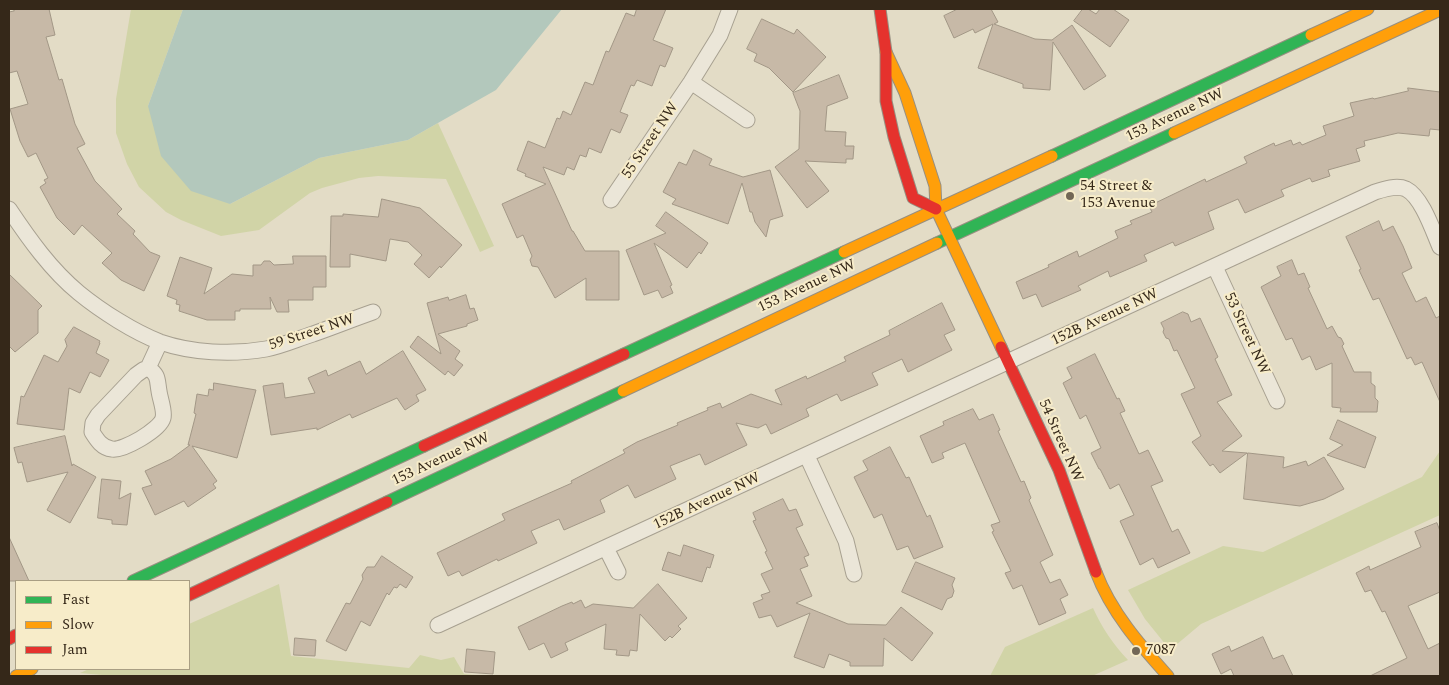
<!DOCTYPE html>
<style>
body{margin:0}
#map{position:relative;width:1449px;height:685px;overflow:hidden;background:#e3dcc6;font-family:Spectral,serif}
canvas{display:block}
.frame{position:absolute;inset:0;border:10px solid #352819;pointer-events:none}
.legend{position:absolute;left:15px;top:580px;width:175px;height:90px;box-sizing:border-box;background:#f7ecc9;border:1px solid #a99e83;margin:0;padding:6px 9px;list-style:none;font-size:15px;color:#352819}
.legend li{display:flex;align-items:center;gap:10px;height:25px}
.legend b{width:25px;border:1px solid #a99e83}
</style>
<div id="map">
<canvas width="1449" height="685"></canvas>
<div class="frame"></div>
<ul class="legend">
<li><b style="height:6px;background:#30b455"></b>Fast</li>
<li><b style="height:6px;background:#ff9f0a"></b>Slow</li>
<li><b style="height:6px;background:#e5322d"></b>Jam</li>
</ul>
</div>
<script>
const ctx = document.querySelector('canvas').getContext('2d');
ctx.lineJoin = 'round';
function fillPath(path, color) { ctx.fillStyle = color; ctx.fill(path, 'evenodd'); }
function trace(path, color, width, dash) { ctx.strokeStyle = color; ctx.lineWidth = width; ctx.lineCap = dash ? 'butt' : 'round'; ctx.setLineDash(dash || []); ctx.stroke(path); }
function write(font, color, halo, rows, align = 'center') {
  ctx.font = font + ' Spectral,serif'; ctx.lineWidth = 4; ctx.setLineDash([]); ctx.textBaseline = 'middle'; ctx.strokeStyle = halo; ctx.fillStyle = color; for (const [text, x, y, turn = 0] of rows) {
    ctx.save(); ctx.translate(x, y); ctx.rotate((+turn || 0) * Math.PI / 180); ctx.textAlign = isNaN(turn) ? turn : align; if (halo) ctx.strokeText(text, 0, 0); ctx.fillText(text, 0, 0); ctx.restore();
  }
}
fillPath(new Path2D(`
 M131,9H183L148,106L230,204L319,158L408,140L438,123L494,246L480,252L446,179L378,176L359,178L322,188L310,193L259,230L221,236L181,220L166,212L139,187L127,164L116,133V99Z
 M1440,451V515L1201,624L1170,650L1145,619L1128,590L1223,546L1263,552L1422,477Z
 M279,584L291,656L409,668L420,655L441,660L454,657L464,674L486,676H113L80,673L89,669H189V624Z
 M1093,608C1102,628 1113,644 1128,660L1092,676H990L1005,647Z`), '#d1d4a7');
fillPath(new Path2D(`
 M183,9H562L496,90L408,140L319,158L230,204L191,191L161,156L148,106Z`), '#b3c8bc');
const building = new Path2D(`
 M13,9H49L55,35L46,37L59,80L62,79L75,124L85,144L77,148L95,181L122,209L117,214L135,231L133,234L150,252L160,256L144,291L121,280L102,263L112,253L82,225L74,235L57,218L40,187L46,183L44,180L48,178L36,153L28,157L20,141L10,109L28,104L17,71L9,73V12L14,11Z
 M637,9H666L653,40L673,48L665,67L660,65L652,86L637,80L634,86L631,85L620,112L628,115L620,133L611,129L601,153L589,148L586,157L580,155L574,170L567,167L564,175L543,167L572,231H573L585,251H619V300H586V278L555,298L538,267L532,266L530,260L532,256L523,235L517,238L502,204L546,184L525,176L526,174L517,170L528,141L545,148L557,118L560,119L563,111L571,115L585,82L593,85L606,51L609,52L626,13L634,16Z
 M958,9H991L998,22L994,24L1035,39L1052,40L1072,25L1106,76L1084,90L1053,42L1050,90L1023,88V84L978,68L993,24L975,33L973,29L954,38L944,16Z
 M1083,9H1088L1096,14L1100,9H1113L1129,20L1110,47L1074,21Z
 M762,19L794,34L797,29L826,57L793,92L769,68L754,61L757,54L747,49Z
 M839,75L848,98L827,106L825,131L846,132L845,146H854L853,159H846V163L805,161L829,191L807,208L775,167L799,149L800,111L793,93Z
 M1408,88L1440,92V130L1430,129L1429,136L1398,133L1364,141L1365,146L1356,149L1360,161L1328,170L1330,176L1312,182L1310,178L1281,190L1284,196L1245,213L1238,199L1208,212L1214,229L1175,246L1173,242L1144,255L1147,261L1110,277L1108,271L1078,286L1081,290L1042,307L1036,294L1023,299L1016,282L1049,267L1048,265L1077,251L1079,257L1118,238L1115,231L1132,224L1130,221L1152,212L1149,206L1205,179L1206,182L1247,163L1244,157L1274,143L1275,146L1291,140L1293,145L1300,142L1302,145L1326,135L1323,126L1354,116L1350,103L1373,98L1374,99L1408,91Z
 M694,150L712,159L709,165L743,177L770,170L783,216L770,220L766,237L755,222L752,212H750L742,183L728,224L672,204L676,199L663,192L679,162L686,165Z
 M382,199L420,208L462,245L441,268L440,266L429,278L414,264L422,255L408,242L390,239L386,261L350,254V267H330L331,216H343V214L378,217Z
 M666,212L708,243L701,254L699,252L687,268L654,243L672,285L670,286L673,293L662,298L658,290L644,295L626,250L666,233L656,226Z
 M1379,221L1383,231L1393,226L1403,246L1412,268L1402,273L1416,302L1426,297L1436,318L1440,316V402L1422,362L1415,365L1411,357L1407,359L1379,298L1373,300L1359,270L1361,269L1346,237Z
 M293,256H326V287H313V300H288L289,312H277L270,297L271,309H240V311H235V320H207L179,311L180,305L176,304L177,300L167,296L180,257L212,268L204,294L232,274L253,276V265H261L264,261H270L274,265L293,264Z
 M1292,260L1298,275L1304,273L1310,287L1308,288L1327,329L1332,326L1338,337L1341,338L1344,344L1342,346L1354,372H1371V383L1375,386V398L1378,401L1377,412H1340L1341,408L1332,407V363L1316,370L1310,356L1302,360L1292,338L1286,340L1261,287L1281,276L1277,267Z
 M9,274L42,306L38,310V333L15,352L9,346Z
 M466,295L470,309L474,308L478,320L467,324V326L438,334L460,351L455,359L463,365L454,376L448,371L445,375L410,347L418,336L441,354L427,303L448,297L449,300Z
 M942,303L955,330L944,335L952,350L908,372L902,359L872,373L878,385L841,401L837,394L806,409L809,416L771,434L766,424L758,428L736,423L747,445L705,465L700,454L670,466L676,479L635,498L628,485L600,500L605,512L564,530L559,519L531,531L537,543L498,561L497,559L462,576L459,571L448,576L437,553L505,520L502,514L572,483L571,481L625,453L623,450L637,442L678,425L677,423L708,410L707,408L720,403L722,408L751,394L782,405L775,390L806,376L807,379L846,361L844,357L890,335L889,331Z
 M1183,312L1188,314L1191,322L1200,318L1218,357L1215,359L1232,395L1217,402L1242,436L1222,451L1247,453L1220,473L1213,464L1210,466L1192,442L1201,436L1181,394L1195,388L1177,350L1174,351L1169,339L1166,338L1163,332L1164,329L1161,323Z
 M74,327L100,341L99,343H100L96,353L109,360L100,377L90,372L80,393L69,388L64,430L17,424L21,396L24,397L44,355L58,362L67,346L65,340Z
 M403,351L426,390L416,395L419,401L405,410L397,398L352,418L350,414L317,430V428L271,435L263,386L283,383L285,398L315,393L308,378L326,370L328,376L360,361L366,374Z
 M1095,354L1117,399L1119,398L1125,411L1120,413L1139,454L1148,450L1163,481L1151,486L1172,532L1178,529L1190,553L1158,568L1153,558L1140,565L1120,521L1134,515L1119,484L1110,489L1100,469H1099L1091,453L1101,448L1086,415L1080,419L1063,383L1072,378L1067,368Z
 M214,383L256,390L237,458L192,446L217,481L213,484L216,488L188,507L184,501L155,515L142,488L152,485L145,471L171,459L190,445H188L196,414L194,413L197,394L208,396L209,389L213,390Z
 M973,409L979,420L993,414L1000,430L998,431L1021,482L1024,481L1031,498L1029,500L1053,555L1040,562L1050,583L1060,579L1068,595L1060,599L1066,613L1039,625L1022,585L1013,589L1005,573L1011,571L992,532L994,531L991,525L1000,522L965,443L942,453L944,458L932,463L920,436L944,425L943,422Z
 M1338,420L1376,437L1365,468L1327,455L1343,445L1330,439Z
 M65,436L72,466L73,464L96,477L70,523L47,510L68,472L27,482L22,462L18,463L14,448Z
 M890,447L906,478L909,477L927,517L930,515L943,547L914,559L908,546L897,550L882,514L874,518L854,477L868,470L863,461Z
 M1248,453L1284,457L1283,468L1306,461L1308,466L1324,457L1344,489L1324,499L1300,506L1244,499Z
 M102,479L121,481L119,499L131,493L127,525L112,524V520L98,518Z
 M783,499L789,511L796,509L803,525L796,528L809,555L804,557L808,566L800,569L812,596L796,603L848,624L886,625L901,607L933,633L912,661L884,638L883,666H850V662L829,654L824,668L794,657L810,613L777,627L771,615L759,618L753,603L763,599L761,595L770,592L761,574L773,569L765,552L767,551L753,521L756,520L753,513Z
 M1437,523L1440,531V592L1408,606L1428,649L1440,643V676H1370L1407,658L1385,611L1382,612L1371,590L1365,592L1356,573L1369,566L1370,570L1421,547L1415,532Z
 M9,537L29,581H9Z
 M684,545L714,555L710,568L707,567L702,582L662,570L668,552L680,556Z
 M382,556L413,577L406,588L400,584L397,588L394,587L389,595L387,593L370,626L361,621L346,651L326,641L346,603L350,604L363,579L362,575L367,567H374Z
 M916,562L955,578L952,585L954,591L952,597L947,599L942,610L902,592Z
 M658,584L687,618L678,626L681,629L672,638L670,636L665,641L640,614L637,651L630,650L629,656L616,655L617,650L604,649L606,624L565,643L568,650L551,658L544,643L529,650L518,627L562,606L572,602L573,604L581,600L585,608L593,604L633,608Z
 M1263,637L1273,659L1283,655L1293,676H1234L1231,669L1221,674L1212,654L1229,646L1231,651Z
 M295,638L316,640L315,656L294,655Z
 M467,649L495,652L493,674L465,672Z`);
fillPath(building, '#c7b9a7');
trace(building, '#a29786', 1);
const street = new Path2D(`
 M691,82L747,120
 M611,200L691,82L720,35L730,9
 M9,209C29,239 51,270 79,293C101,311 134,332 160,342C192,353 232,355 266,349C282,346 297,339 313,334C333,327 353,319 373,312
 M1215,267L1277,401
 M148,368C159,375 157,380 159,391C160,399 165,411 163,418C160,430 123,451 112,449C102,448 97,440 92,432L93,423L98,415L136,375L143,370L148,368L160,342
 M807,456L846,541L854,574
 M606,548L618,572
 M438,625L1375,192C1384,189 1397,185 1406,189C1422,197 1433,231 1440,247`);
const fast = new Path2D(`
 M1052,156L1311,35
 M937,243L1174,133
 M624,354L844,252
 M387,502L623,391
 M133,581L424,446`);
const slow = new Path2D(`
 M1311,35L1368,9
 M886,52L905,93L935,186L936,209L1001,347
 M1174,133L1440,10
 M844,252L1052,156
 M623,391L937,243
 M1096,572C1111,612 1140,645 1168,676
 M16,676L32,669`);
const jam = new Path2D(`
 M880,9L886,52V101L894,137L913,198L936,209
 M1001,347L1059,470L1096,572
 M424,446L624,354
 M189,595L387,502
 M9,639L16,635`);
trace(street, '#a7a090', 17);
trace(fast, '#978f80', 13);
trace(slow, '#978f80', 13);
trace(jam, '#978f80', 13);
trace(street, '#ebe6d8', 15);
trace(fast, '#30b455', 11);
trace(slow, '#ff9f0a', 11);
trace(jam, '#e5322d', 11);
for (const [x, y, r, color] of [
 [1070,196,5,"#726756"],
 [1136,651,5,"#726756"]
]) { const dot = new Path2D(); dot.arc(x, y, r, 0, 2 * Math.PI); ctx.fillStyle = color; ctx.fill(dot); trace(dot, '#f7ecc9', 2); }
write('15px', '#352819', '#f7ecc9', [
 ["153 Avenue NW",1175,116,-25],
 ["55 Street NW",651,141,-56],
 ["153 Avenue NW",807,287,-25],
 ["152B Avenue NW",1105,318,-25],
 ["59 Street NW",312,333,-18],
 ["53 Street NW",1246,334,65],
 ["54 Street NW",1060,441,66],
 ["153 Avenue NW",441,460,-25],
 ["152B Avenue NW",707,502,-25]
]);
write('15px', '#352819', '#f7ecc9', [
 ["54 Street &",1080,187],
 ["153 Avenue",1080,204],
 ["7087",1146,651]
], 'left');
</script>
